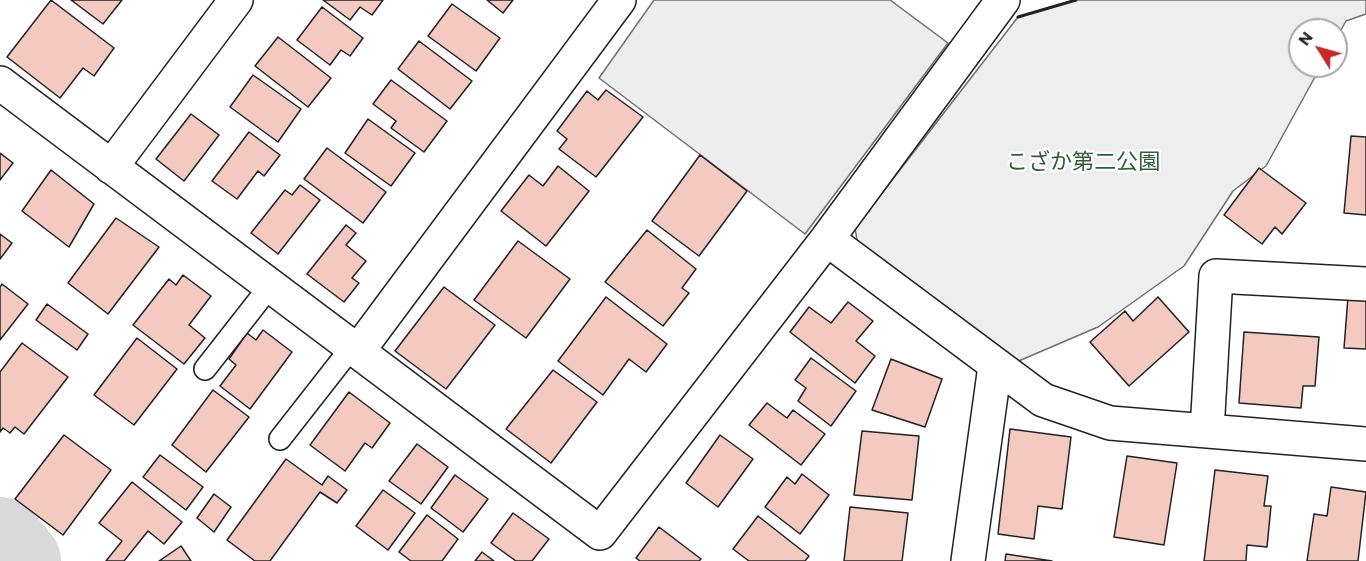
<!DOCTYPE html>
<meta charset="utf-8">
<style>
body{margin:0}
#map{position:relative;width:1366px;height:561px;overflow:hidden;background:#fff;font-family:Commissioner,sans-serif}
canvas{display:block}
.north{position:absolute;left:1288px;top:18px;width:60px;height:60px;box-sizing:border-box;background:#fff;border:2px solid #a7a7a7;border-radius:50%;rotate:307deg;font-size:16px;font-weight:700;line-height:24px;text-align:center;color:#222}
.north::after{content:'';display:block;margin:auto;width:21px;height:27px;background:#c62828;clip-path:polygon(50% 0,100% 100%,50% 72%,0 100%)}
</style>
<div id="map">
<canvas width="1366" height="561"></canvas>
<div class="north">N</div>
</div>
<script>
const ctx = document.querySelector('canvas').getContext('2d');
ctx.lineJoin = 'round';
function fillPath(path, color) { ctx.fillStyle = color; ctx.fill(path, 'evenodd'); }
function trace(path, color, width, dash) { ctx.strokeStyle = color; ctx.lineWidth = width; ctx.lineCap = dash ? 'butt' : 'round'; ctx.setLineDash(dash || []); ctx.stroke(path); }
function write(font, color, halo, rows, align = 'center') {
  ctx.font = font + ' Commissioner,"Noto Sans JP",sans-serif'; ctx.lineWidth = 4.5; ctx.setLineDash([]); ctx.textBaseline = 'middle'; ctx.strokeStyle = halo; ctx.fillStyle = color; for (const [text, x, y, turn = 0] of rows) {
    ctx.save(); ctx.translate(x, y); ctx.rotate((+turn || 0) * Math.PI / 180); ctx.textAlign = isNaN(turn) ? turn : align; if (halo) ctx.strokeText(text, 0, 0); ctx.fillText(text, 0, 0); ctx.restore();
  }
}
const green = new Path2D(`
 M1076,0H1366V14L1346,21L1336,39V30H1300V66H1321L1266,166L1233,191L1184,266L1098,327L1014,363L859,252L855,228L1018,17Z`);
fillPath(green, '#eee');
trace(green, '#6f6f6f', 1.5);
const parking = new Path2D(`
 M654,0H890L948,43L805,234L599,78Z`);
fillPath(parking, '#ededed');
trace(parking, '#6f6f6f', 1.5);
trace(new Path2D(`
 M0,539L19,561`), '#d9d9d9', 84);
const building = new Path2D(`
 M51,0L114,48L94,76L83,68L60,98L7,57Z
 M71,0H122L103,24Z
 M323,0H383L372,15L360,7L350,20Z
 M487,0H513L503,13Z
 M452,4L500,38L476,71L428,36Z
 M322,7L363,38L350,56L341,50L330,65L297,40Z
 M278,37L331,78L308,107L255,66Z
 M419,41L472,81L450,109L398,69Z
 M253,75L301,109L278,142L230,107Z
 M391,80L447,121L424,152L391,128L396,121L373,104Z
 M606,90L643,117L596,177L559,149L567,139L557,131L587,91L598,100Z
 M191,114L219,135L184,181L156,159Z
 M368,119L415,153L391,186L345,153Z
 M249,132L280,155L264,176L258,171L237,199L212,181Z
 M1351,136L1366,137V215L1344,213Z
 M327,148L386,192L363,223L304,179Z
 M0,153L13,163L0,180Z
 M700,155L747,191L699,256L652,221Z
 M558,166L589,191L546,246L501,211L529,175L543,186Z
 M1259,168L1306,203L1282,234L1275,227L1262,244L1224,215Z
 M51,170L94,204L69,247L22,211Z
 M300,185L320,200L278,254L251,233L285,190L292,195Z
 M116,218L159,247L108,314L68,283Z
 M346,225L356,233L346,245L366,261L352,278L359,283L344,302L307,274Z
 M647,230L696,269L682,288L689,293L663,326L605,282Z
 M0,234L12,243L0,259Z
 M518,241L570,279L526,338L474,300Z
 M183,275L211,296L189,325L205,338L184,364L133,325L169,279L176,285Z
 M2,284L28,304L0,340V287Z
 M444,287L495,325L446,389L395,351Z
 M606,297L667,344L646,372L629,359L603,395L558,361Z
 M1158,297L1189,332L1129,386L1090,342L1125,311L1133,321Z
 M1348,297L1366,298V349L1344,348Z
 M848,302L873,321L856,341L875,356L855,383L790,332L809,307L831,323Z
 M47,304L88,334L77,350L36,320Z
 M263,330L292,352L250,409L220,386L236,365L229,359L247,333L256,340Z
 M1244,332L1319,337L1315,386H1303L1301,408L1239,403Z
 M137,338L177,369L134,425L94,395Z
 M22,343L68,377L24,434L15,427L10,433L3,428L0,432V372Z
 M811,358L856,391L831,426L798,401L806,388L795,380Z
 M891,359L942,379L925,427L872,410Z
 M553,370L597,402L551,463L506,429Z
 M213,390L249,417L206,472L172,445Z
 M349,392L390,423L372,448L365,443L345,471L310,445Z
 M767,403L787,418L793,410L825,434L801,465L749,425Z
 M1010,429L1071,437L1062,509L1038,506L1034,539L998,534Z
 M862,431L919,436L912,500L854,495Z
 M64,435L111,470L63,535L15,499Z
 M720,435L753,459L718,507L686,483Z
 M417,444L448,467L421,504L389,481Z
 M160,455L203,487L186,510L143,477Z
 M1127,456L1177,463L1164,545L1114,537Z
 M286,459L322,485L328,476L347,490L337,503L320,492L270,561H255L227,540Z
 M1215,470L1268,476L1264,506H1271L1267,547L1247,545L1246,561H1204Z
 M802,474L829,495L800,534L765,507L787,477L795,484Z
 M455,475L488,499L463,532L431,508Z
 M132,482L182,522L164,544L148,531L124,561H106L122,541L99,523Z
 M1331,487L1366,492L1358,561H1307L1314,514L1327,516Z
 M383,490L415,513L388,550L356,526Z
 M214,494L231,507L214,532L197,518Z
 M850,507L908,513L902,561H844Z
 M513,513L549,539L532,561H516L491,543Z
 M427,515L458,539L442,561H411L399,552Z
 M758,516L809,556L805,561H749L733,549Z
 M659,527L701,559L699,561H640L636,558Z
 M181,546L191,561H159Z
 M482,552L494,561H475Z
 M1006,554L1052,561H1005Z`);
fillPath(building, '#f3c9c0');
trace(building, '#222', 1.5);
const service = new Path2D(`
 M205,369L270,286
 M280,439L352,347`);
const minor = new Path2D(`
 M0,83L600,533L827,239L1003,0
 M111,167L236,0
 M827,239L1043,400L1110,423L1366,444
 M358,351L619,0
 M1207,431L1216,276L1366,284
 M968,561L995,366`);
trace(service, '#222', 24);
trace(minor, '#222', 36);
trace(service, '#fff', 21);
trace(minor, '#fff', 33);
trace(new Path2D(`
 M1018,17L1076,0`), '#222', 3);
write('22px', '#2f5e38', '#fff', [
 ["こざか第二公園",1083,162]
]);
</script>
